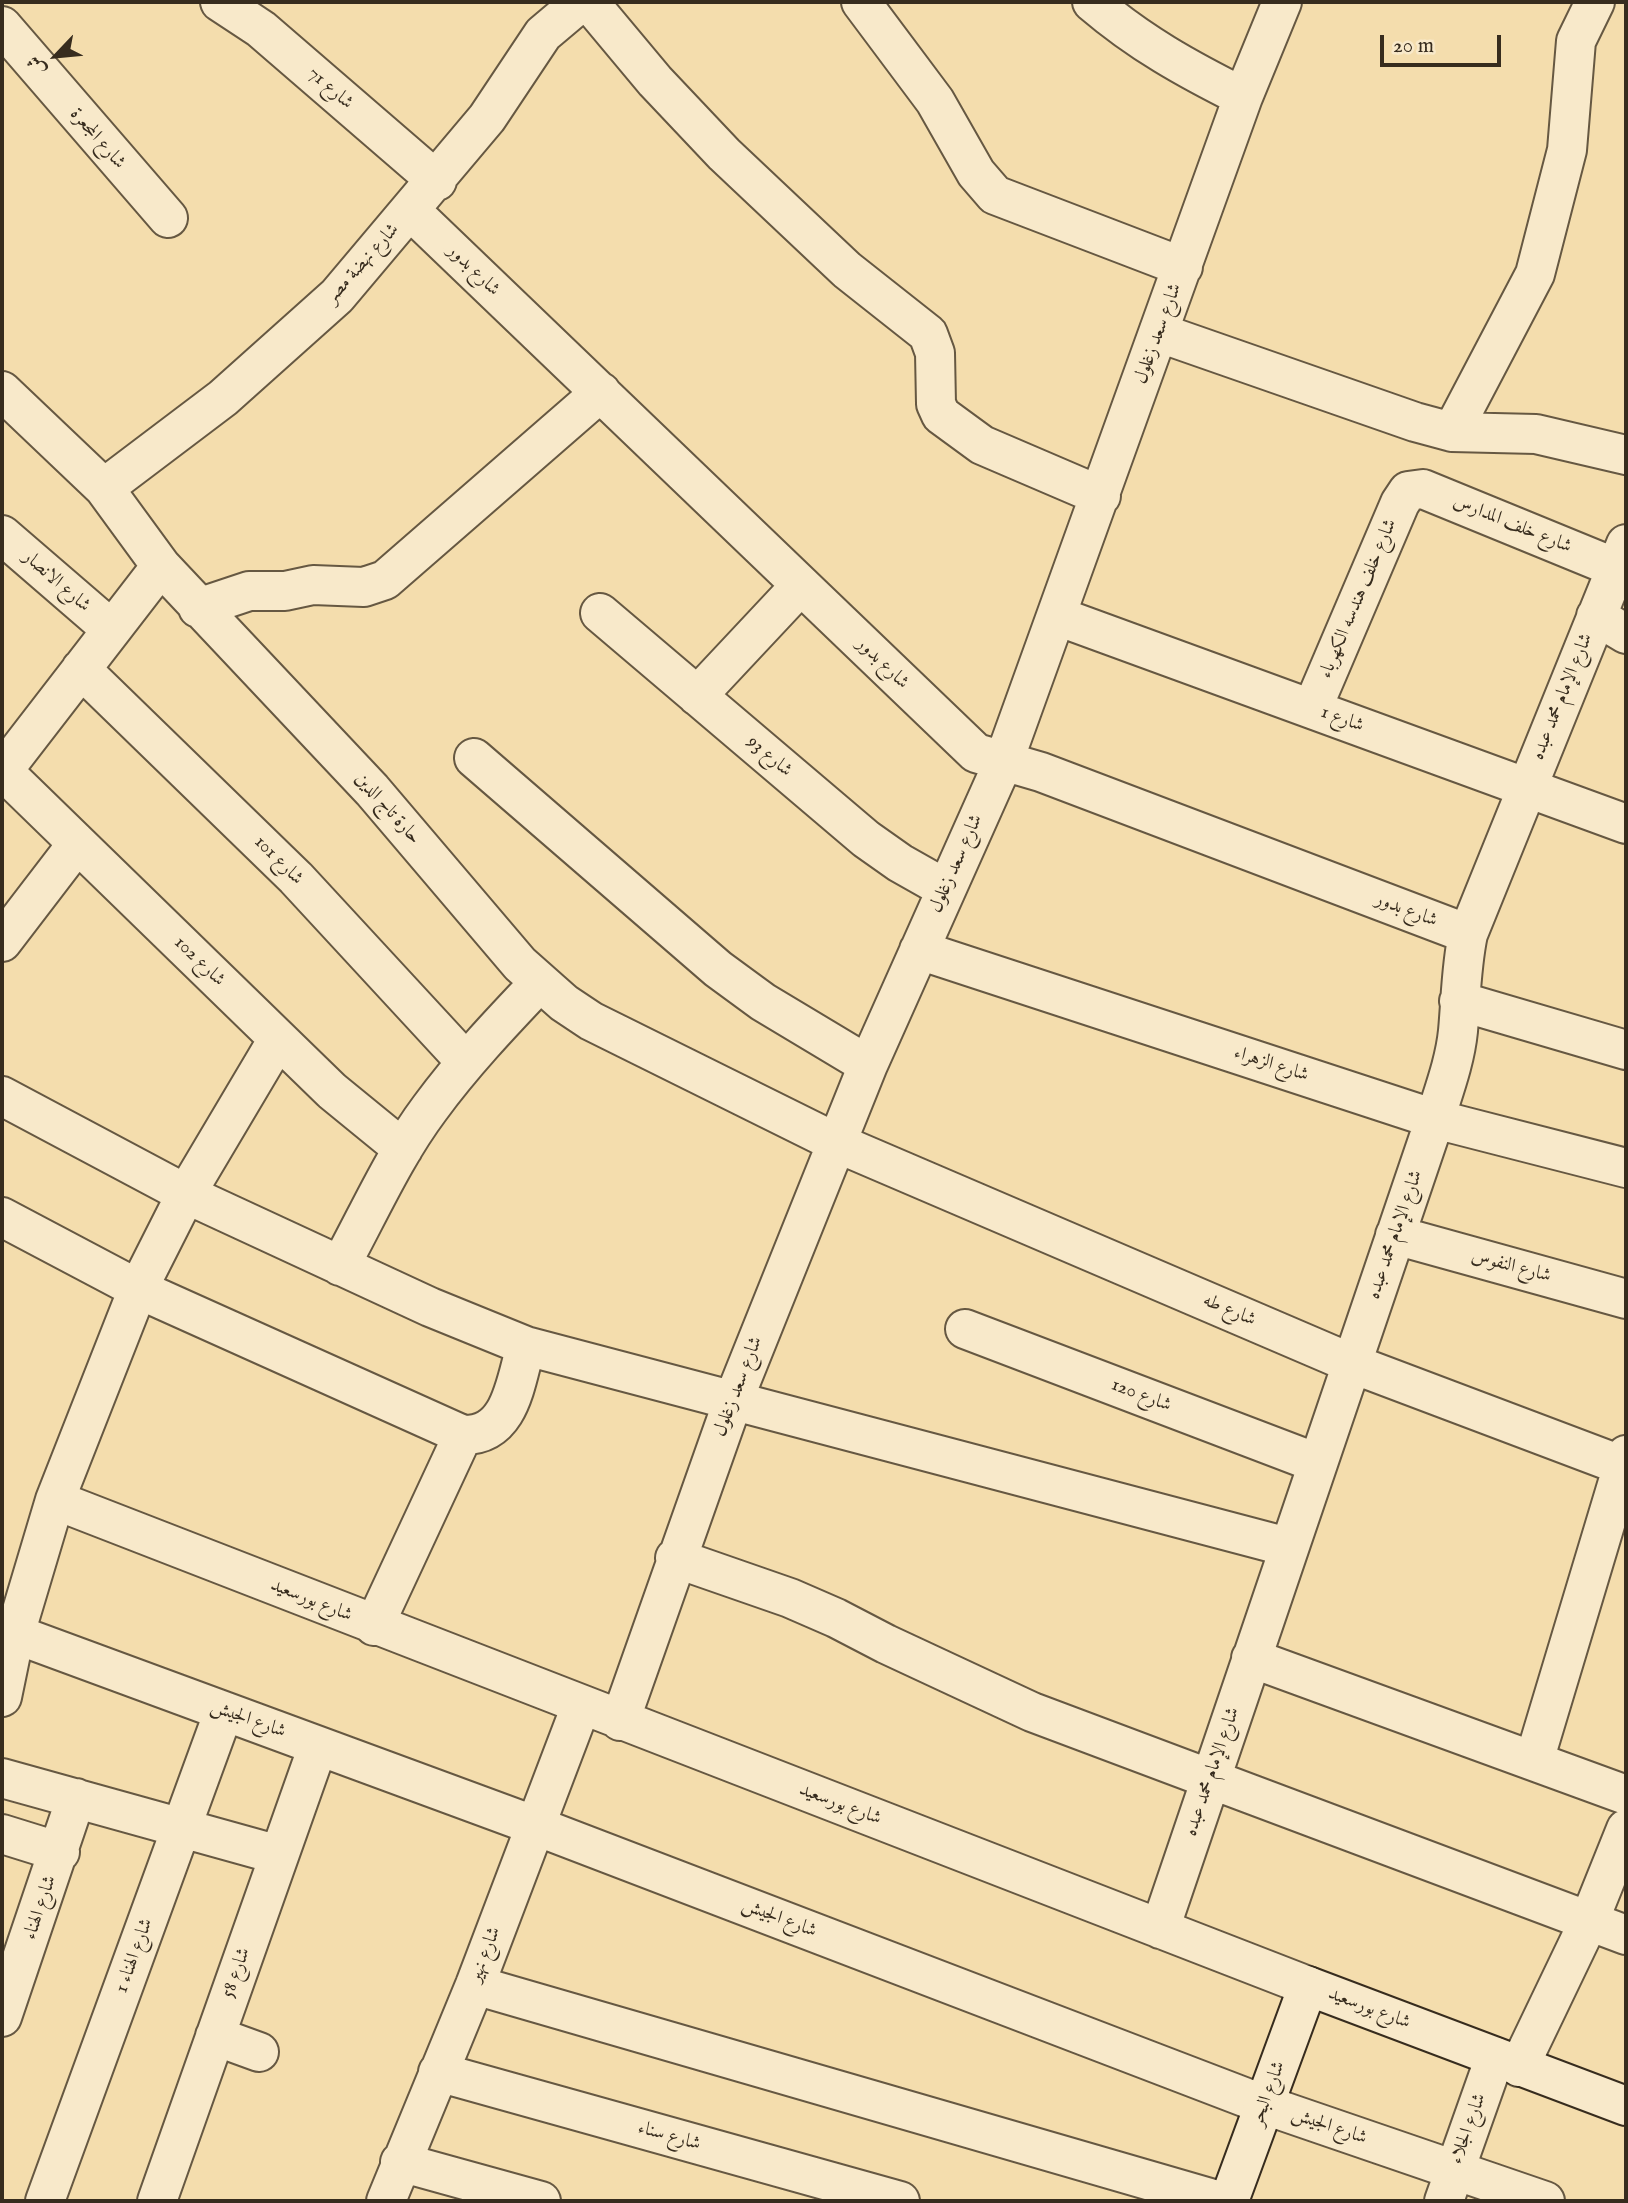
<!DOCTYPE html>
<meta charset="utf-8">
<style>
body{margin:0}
#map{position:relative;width:1628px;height:2203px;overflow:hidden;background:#f4ddad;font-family:"IM FELL English",Amiri,serif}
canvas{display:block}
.frame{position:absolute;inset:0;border:4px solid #372c1e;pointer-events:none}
.north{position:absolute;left:21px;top:21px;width:70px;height:70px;-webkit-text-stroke:5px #f8e9ca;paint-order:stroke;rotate:244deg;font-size:19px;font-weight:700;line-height:28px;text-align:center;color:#372c1e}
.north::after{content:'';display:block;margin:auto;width:24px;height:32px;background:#372c1e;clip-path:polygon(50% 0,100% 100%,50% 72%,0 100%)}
.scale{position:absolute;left:1380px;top:35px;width:121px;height:32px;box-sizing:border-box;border:4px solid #372c1e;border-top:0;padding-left:9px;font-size:21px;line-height:24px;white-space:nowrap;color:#372c1e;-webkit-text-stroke:5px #f8e9ca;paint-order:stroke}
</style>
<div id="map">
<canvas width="1628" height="2203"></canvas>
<div class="frame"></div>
<div class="north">ش</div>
<div class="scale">20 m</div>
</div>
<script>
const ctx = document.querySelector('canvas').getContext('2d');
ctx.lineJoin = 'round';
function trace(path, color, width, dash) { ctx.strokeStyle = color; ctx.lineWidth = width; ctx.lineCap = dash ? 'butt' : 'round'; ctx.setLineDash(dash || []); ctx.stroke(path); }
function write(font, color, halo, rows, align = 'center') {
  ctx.font = font + ' "IM FELL English",Amiri,serif'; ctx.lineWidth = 7; ctx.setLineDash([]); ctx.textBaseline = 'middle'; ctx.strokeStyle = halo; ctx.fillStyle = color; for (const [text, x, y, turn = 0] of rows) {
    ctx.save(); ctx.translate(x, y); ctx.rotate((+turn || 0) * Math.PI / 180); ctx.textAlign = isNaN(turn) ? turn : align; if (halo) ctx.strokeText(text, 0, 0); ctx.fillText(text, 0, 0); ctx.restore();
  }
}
const street = new Path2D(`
 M220,2L261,29L437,181
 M589,2L655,81L724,154L847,270L928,334L935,353L936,404L941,415L982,445L1101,496
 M861,2L935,101L976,173L995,195L1183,267
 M1092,2C1140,43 1187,69 1243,97
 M2,26L168,218
 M411,211L976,753L1041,772L1468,934
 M1160,333L1415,422L1452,432L1536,434L1626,455
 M2,391L104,488L161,566L372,790L520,964L564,1003L591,1021L837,1143L1353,1364L1626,1467
 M1452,432L1535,274L1567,150L1576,41L1595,2
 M104,488L223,398L337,296L487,118L543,34L581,2
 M2,535L111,629
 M198,608L249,591H285L313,585L364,587L385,580L601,392
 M600,613L866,839L900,863L946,889
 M1057,616L1626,824
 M1596,616L1626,634
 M81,669L296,878L466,1062
 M697,696L801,585
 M1312,709L1400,503L1408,491L1423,489L1616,568
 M474,758L718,969L763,1002L868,1065
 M2,770L332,1091L403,1149
 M2,772L161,566
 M2,942L77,844
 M919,950L1435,1119L1626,1168
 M1459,1001L1626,1050
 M2,1096L186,1194L430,1307L526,1346L1288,1547
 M2,1217L138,1289L463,1435C511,1436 515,1383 526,1346
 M1395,1235L1626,1299
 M340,1266C369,1213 394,1156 430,1108C463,1063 501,1023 539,983
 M965,1329L1317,1463
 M55,1500L1308,1986
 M675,1558L790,1598L836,1618L886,1644L1032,1712L1626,1935
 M374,1626L463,1435
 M15,1634L536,1826L1265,2105L1545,2201
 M1251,1658L1626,1795
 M2,1697L15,1634L55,1500L138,1289L186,1194L278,1039
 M620,1721L733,1401L868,1065L1003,763L1243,97L1282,2
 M1534,1761L1626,1455
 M2,1778L279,1855
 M2,1834L60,1852
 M1160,1929L1435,1119C1444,1090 1455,1061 1458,1031C1461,998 1461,967 1468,934L1626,544
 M475,1985L1220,2201
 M2,2017L76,1798
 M215,2036L259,2052
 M1519,2067L1589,1921L1626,1829
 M438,2072L900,2201
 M400,2162L541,2201
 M45,2201L224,1711
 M157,2201L318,1746
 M386,2201L475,1985L581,1706
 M1444,2201L1495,2057`);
const secondary = new Path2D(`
 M1229,2201L1308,1986L1626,2106`);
trace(street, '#665842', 42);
trace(secondary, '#372c1e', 42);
trace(street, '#f8e9ca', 38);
trace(secondary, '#f8e9ca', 38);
write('19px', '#372c1e', '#f8e9ca', [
 ["شارع 71",330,89,41],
 ["شارع المجعرة",97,139,49],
 ["شارع نهضة مصر",363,264,-48],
 ["شارع بدور",473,271,44],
 ["شارع سعد زغلول",1159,334,-70],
 ["شارع خلف المدارس",1512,525,22],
 ["شارع الانصار",56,582,41],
 ["شارع خلف هندسه الكهرباء",1359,599,-67],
 ["شارع بدور",882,664,44],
 ["شارع الإمام محمد عبده",1563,697,-68],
 ["شارع 1",1342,720,20],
 ["شارع 93",769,757,40],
 ["حارة تاج الدين",387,809,48],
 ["شارع 101",278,861,45],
 ["شارع سعد زغلول",957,864,-66],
 ["شارع بدور",1406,911,21],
 ["شارع 102",199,962,44],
 ["شارع الزهراء",1271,1065,18],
 ["شارع الإمام محمد عبده",1396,1235,-71],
 ["شارع النفوس",1511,1267,15],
 ["شارع طه",1229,1311,23],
 ["شارع سعد زغلول",739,1387,-69],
 ["شارع 120",1141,1396,21],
 ["شارع بورسعيد",311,1601,22],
 ["شارع الجيش",248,1720,20],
 ["شارع الإمام محمد عبده",1213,1772,-71],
 ["شارع بورسعيد",840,1805,21],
 ["شارع الهناء",41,1908,-71],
 ["شارع الجيش",779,1919,21],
 ["شارع نهير",486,1955,-69],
 ["شارع الهناء 1",135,1956,-70],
 ["شارع 58",237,1973,-70],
 ["شارع بورسعيد",1369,2009,21],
 ["شارع البحر",1269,2094,-70],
 ["شارع الجيش",1329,2127,19],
 ["شارع الجلاء",1469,2129,-70],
 ["شارع سناء",669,2137,16]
]);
</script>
